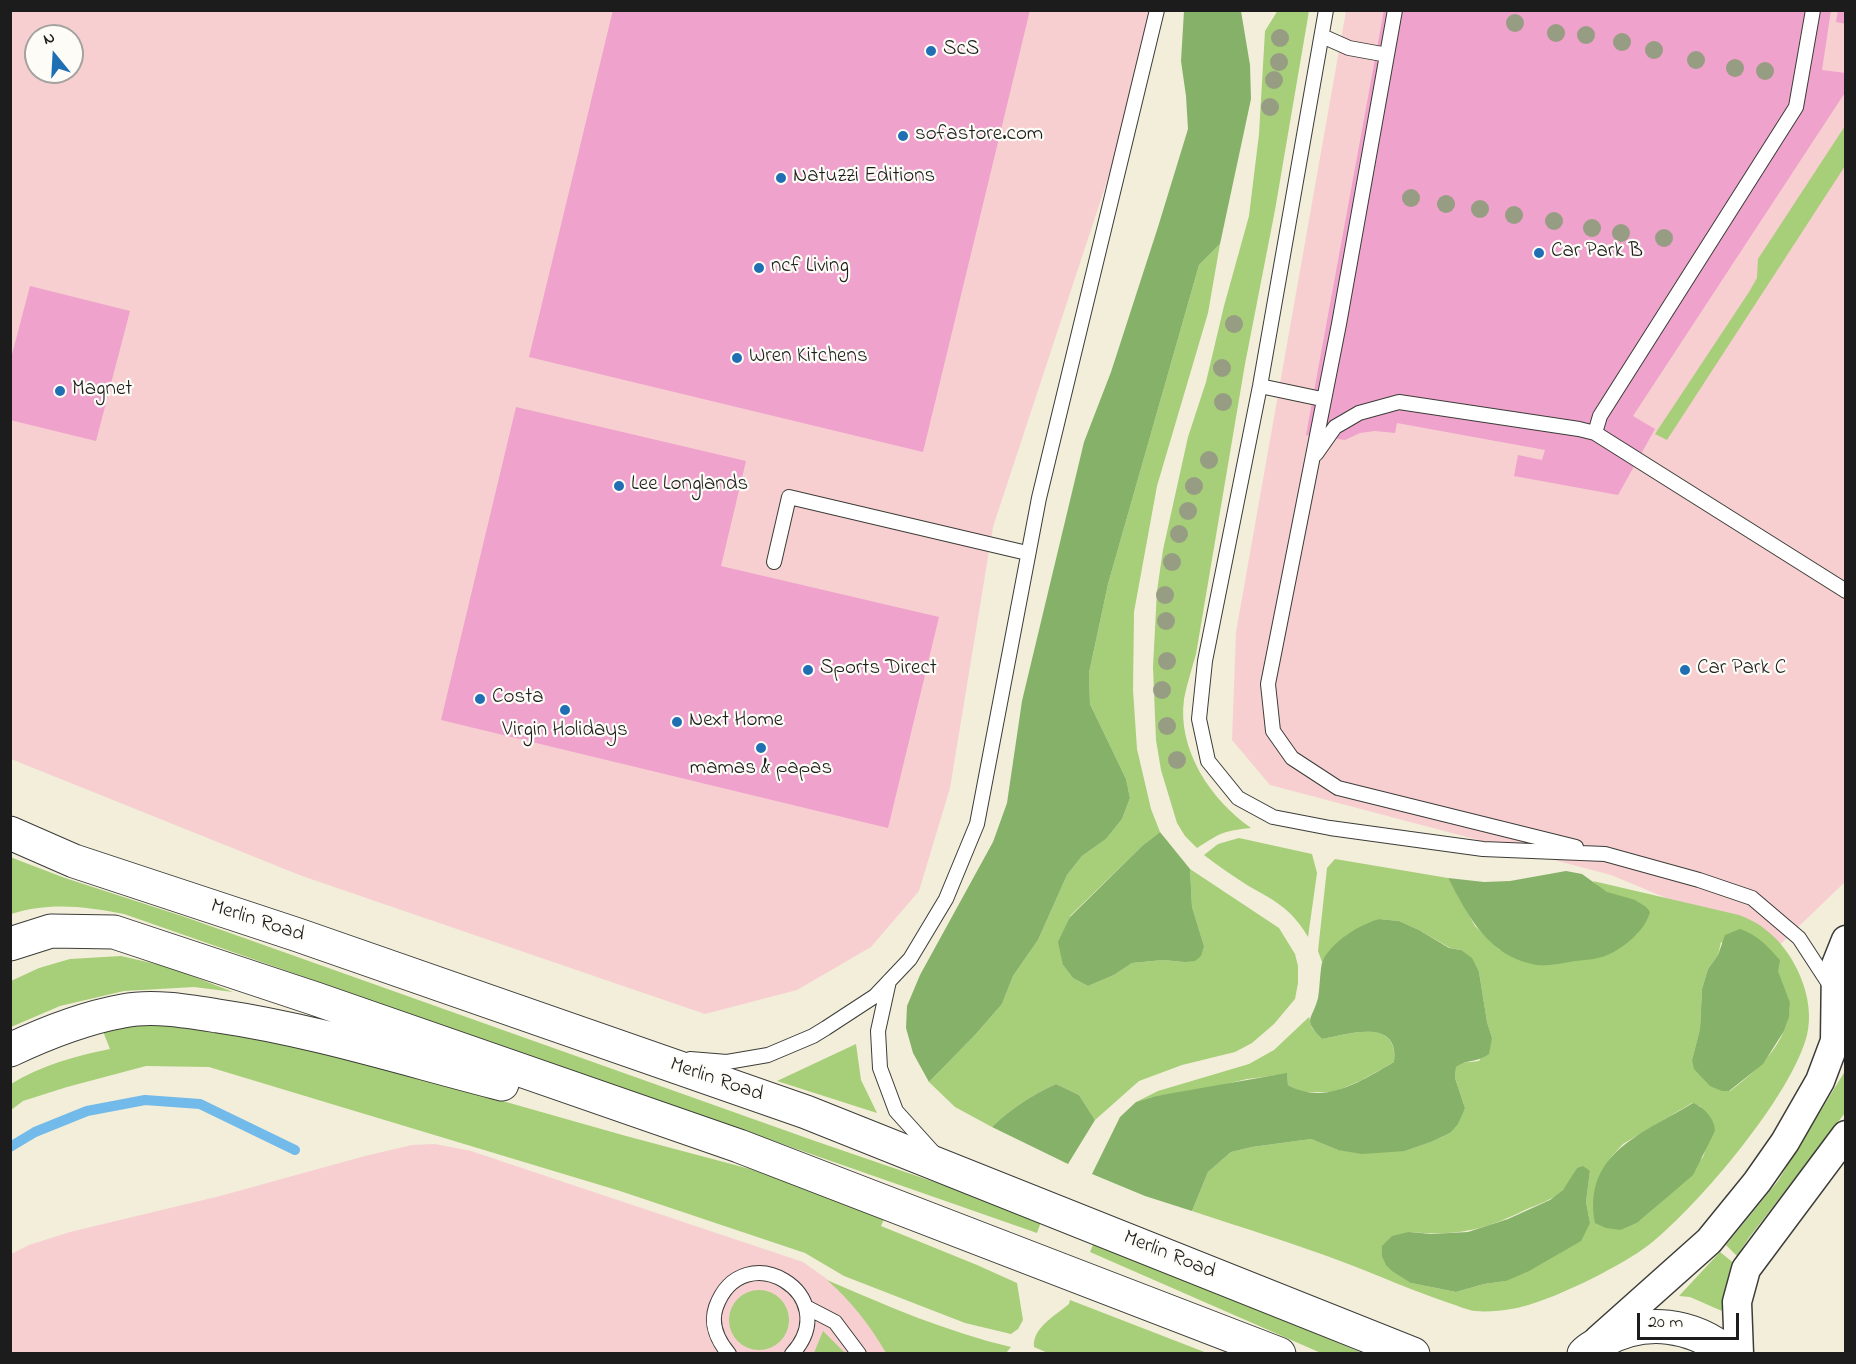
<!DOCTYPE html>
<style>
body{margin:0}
#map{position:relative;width:1856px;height:1364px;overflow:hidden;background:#f2eeda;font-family:"Indie Flower",sans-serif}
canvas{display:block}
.frame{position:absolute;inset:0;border:12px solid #1c1c1c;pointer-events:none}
.north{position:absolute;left:24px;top:24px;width:60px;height:60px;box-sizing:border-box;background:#fdfcf7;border:2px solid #a3a29f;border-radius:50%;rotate:342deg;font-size:16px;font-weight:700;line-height:24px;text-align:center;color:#1c1c1c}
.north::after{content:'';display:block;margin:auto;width:21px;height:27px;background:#1f6fb2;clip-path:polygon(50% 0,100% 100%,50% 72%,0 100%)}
.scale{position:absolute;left:1637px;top:1313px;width:102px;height:27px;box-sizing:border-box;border:3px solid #1c1c1c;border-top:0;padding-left:8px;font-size:18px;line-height:21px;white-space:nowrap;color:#1c1c1c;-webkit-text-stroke:4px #fdfcf7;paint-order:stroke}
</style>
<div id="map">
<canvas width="1856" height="1364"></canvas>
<div class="frame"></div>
<div class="north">N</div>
<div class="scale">20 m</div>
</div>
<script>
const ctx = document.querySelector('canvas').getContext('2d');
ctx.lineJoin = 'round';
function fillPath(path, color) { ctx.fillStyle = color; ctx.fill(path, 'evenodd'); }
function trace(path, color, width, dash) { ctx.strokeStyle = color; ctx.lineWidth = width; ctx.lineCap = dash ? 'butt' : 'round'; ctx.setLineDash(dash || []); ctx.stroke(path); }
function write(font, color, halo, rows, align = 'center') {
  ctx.font = font + ' "Indie Flower",sans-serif'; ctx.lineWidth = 4.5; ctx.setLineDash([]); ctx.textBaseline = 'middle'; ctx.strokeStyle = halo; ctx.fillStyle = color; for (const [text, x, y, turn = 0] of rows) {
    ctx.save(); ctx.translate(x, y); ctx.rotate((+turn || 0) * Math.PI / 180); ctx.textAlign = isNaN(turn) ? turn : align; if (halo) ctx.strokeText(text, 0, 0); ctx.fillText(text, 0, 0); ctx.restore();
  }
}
fillPath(new Path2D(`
 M10,11H1163L993,527L950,788L919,891L871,947L797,990L705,1014L302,876L11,759ZM36,36H72V72H36Z
 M1346,11H1845V882L1767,957L1719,920L1611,875L1270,785L1232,740L1236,632Z
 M435,1144L471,1151L803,1262L827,1279L846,1297L872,1329L886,1353L11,1354V1254L29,1245L70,1232L220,1196L365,1156L412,1145Z`), '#f7cfd1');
fillPath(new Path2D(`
 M1278,10L1309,11L1275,210L1245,364L1196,654C1192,668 1187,684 1184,699C1177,750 1211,800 1251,828C1222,831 1221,833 1197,848L1185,836L1177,823L1161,770L1156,740L1153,667L1157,591L1163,550L1188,437L1206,382L1224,306L1249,216L1259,134L1265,31Z
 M1845,126V166L1667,440L1655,434L1749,292L1757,278L1758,259Z
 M1220,244L1208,313L1157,486L1134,612L1133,690L1137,749L1151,809L1160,832L1142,846L1070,916L1063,965L1073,978L1088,986L1114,975L1132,963L1163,960L1184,962L1204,946L1192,907L1190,869L1279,928L1295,954L1298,966V983L1295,999L1274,1024L1252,1043L1235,1052L1182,1065L1139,1081L1095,1120L1079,1095L1056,1084C1032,1095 1010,1109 992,1127L955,1107L929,1082L975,1035L1002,1004L1013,976L1038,940L1067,875L1082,856L1106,839L1122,819L1130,798L1126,779L1090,704L1089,673L1108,584L1199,265Z
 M1239,838L1312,854L1317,873L1308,937C1291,908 1275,901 1247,885C1233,876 1218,866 1204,855L1218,844Z
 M10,857L65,878L185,917L815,1141L1042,1219L1037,1233L124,914C85,906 48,902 11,914Z
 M1335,859L1448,878L1475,926L1500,950L1604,956L1621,947L1638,933L1607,892L1600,889L1593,881L1739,915C1749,919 1758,923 1766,930C1795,952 1816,999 1807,1035C1792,1095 1699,1205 1650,1244C1622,1266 1546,1304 1511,1309C1500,1311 1486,1312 1475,1311C1466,1310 1457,1305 1449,1303C1413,1291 1378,1275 1343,1262C1293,1243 1243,1228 1192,1211L1208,1172L1231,1152L1252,1147L1311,1139L1338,1150L1405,1151L1431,1142L1450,1133L1465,1108L1455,1078L1456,1067L1461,1063L1479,1061L1492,1038L1487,1022L1479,972L1461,950L1450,948L1419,930L1399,921L1379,919L1337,943L1322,962L1318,951L1327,868ZM1721,942L1790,1003C1789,1042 1759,1069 1730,1091L1692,1060L1700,1029L1702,989L1708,969L1718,955ZM1692,1103L1700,1106L1715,1131L1708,1142L1703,1157L1660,1203L1637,1223L1621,1230L1601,1173L1612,1156L1623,1144ZM1577,1168L1590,1171L1586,1202L1590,1223L1506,1281L1484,1284L1456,1292L1411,1283L1409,1232C1457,1236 1482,1231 1525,1210C1538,1204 1551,1201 1562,1191C1568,1185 1573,1176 1577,1168Z
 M121,956L169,967L233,992L194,987L124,991L60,1006L11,1027V981L39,968L70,959Z
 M1309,1017L1312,1028L1322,1039C1349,1034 1399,1017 1394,1062L1362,1080L1334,1092H1301L1288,1085L1287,1074L1247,1079L1201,1090L1156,1096L1136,1102L1158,1091L1249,1064L1274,1050Z
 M163,1022L212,1023L432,1081L626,1136L750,1169L885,1217L881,1226L977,1265L1017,1283L1023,1320L1018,1329L1011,1334L965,1323L844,1276L805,1253L620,1191L209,1067L146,1066L67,1087L23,1101L11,1110V1084C42,1065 75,1056 110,1049L102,1029Z
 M856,1044L861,1080L877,1113L777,1081Z
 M1845,1071V1113L1748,1239L1737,1256L1726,1245L1778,1181Z
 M1095,1240L1362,1353H1321L1090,1252Z
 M1720,1252L1735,1264L1722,1311L1690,1297L1679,1296Z
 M827,1280C887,1306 947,1332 1011,1347L1006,1353H886C870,1325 851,1301 827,1280Z
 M729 1320a30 30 0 1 1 60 0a30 30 0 1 1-60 0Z
 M1070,1300L1207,1353L1050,1354L1034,1347C1032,1328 1056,1315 1069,1304Z
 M823,1331L845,1353H814Z`), '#a7ce78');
fillPath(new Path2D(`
 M1184,11H1241L1250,65L1251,99L1220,244L1199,265L1108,584L1089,673L1090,704L1126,779L1130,798L1122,819L1106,839L1082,856L1067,875L1038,940L1013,976L1002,1004L975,1035L929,1082L913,1053L906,1028L907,1006L920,975L993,842L1007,803L1022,701L1084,442L1111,372L1158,227L1188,129L1186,96L1181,61Z
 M1160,832L1190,869L1192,907L1204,946L1201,956L1195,961L1184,962L1163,960L1132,963L1114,975L1088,986L1073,978L1063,965L1058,942L1070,917L1142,846Z
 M1566,871L1582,874L1607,892L1635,900L1646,907L1650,912C1645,931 1623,949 1605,956C1594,960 1580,960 1569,962C1559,964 1547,966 1537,965C1524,963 1509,957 1499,949C1475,931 1462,904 1448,878L1484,882L1510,881Z
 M1379,919L1399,921L1419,930L1449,948L1461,950L1472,958L1479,972L1487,1022L1492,1038L1489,1054C1476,1063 1467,1059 1456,1067L1455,1078L1465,1108L1458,1124L1450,1133L1431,1142L1405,1151L1362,1154L1338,1150L1311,1139L1252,1147L1231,1152L1208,1172L1192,1211L1145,1196L1092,1174L1120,1117L1136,1102L1156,1096L1287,1073L1288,1085C1325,1106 1361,1081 1394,1062C1400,1017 1348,1034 1322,1039C1302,1018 1312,1021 1318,998C1320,989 1320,966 1323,960C1333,941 1359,925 1379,919Z
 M1740,929C1758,935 1767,946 1780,960L1778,971L1790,1003L1789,1017L1784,1031L1763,1064L1729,1091H1722L1710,1086L1694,1069L1692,1060L1700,1029L1702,989L1708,969L1718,955L1725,935Z
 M1056,1084L1079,1095L1095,1120L1068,1164L992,1127C1010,1109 1032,1095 1056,1084Z
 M1693,1103C1704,1107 1715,1119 1715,1131L1693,1175L1637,1223L1621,1230L1606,1228L1595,1223C1582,1153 1644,1133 1693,1103Z
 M1583,1166L1590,1171L1586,1202L1590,1223L1581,1241L1529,1271L1506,1281L1484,1284L1456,1292L1411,1283L1392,1271L1386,1265L1382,1256V1246L1392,1236L1409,1232L1431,1234L1468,1232L1508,1219L1550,1200L1563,1190L1577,1168Z`), '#85b168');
trace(new Path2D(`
 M10,1147L35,1132L87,1111L145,1100L200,1104L295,1150`), '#71bae9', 10);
fillPath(new Path2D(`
 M613,10H1030L923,452L529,357Z
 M1384,10H1831L1822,70L1846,73V91L1633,416L1655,429L1618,495L1514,476L1518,455L1542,460L1545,450L1397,423L1395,433L1375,431L1360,433L1345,440L1306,435Z
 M1838,10H1846V24L1836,22Z
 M30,286L130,311L96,441L10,420V362Z
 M516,407L746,461L721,566L939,617L888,828L441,720Z`), '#eea2cc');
const lane = new Path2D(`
 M1326,10L1260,386L1205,661L1199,719L1208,761L1238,798L1273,817L1330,828L1483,849L1605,854L1699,880L1752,898L1799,938L1831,987
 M1395,10L1339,324L1268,684L1273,731L1292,758L1338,788L1576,847
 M1322,36L1349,48L1382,54
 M1260,386L1317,398
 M1595,433L1600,416L1796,107L1813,10
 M1316,454L1335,427L1359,413L1399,402L1579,429L1595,433L1846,591
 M774,562L789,497L1027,553
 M889,981L878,1031L880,1068L896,1111L933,1152
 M690,1059L727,1062L768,1055L813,1036L826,1028L875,996L910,959L946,899L977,824L1039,498L1157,10
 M806,1307L835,1322L859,1354
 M729,1354C718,1341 710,1324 716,1307C743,1233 846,1295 792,1354`);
const street = new Path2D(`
 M1598,1340L1709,1241L1757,1182L1785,1142L1820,1081L1835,1041L1836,965L1846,940
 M1739,1354L1737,1302L1746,1269L1846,1135`);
const secondary = new Path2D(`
 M10,833L74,861L298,935L806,1112L1413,1354
 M10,944L51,931L114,932L316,999L739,1146L1279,1354
 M10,1050C46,1033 84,1018 123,1011C153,1005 187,1011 218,1016C314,1030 408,1060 502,1084
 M1584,1354C1589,1348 1597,1345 1603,1341C1645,1317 1693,1324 1729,1354`);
trace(lane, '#3c3c38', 16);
trace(street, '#3c3c38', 31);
trace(secondary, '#3c3c38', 35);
trace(lane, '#fff', 14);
trace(street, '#fff', 28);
trace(secondary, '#fff', 33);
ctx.fillStyle = '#979d83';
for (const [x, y] of [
 [1515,23],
 [1556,33],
 [1586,35],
 [1280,38],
 [1622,42],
 [1654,50],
 [1696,60],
 [1279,62],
 [1735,68],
 [1765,71],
 [1274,80],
 [1270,107],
 [1411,198],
 [1446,204],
 [1480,209],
 [1514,215],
 [1554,221],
 [1592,228],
 [1621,233],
 [1664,238],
 [1234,324],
 [1222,368],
 [1223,402],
 [1209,460],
 [1194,486],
 [1188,511],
 [1179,534],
 [1172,562],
 [1165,595],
 [1166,621],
 [1167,661],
 [1162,690],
 [1167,726],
 [1177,760]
]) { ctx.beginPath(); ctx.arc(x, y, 9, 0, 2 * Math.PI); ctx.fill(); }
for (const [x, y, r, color] of [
 [931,51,6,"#1f6fb2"],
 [903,136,6,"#1f6fb2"],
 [781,178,6,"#1f6fb2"],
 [1539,253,6,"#1f6fb2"],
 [759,268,6,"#1f6fb2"],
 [737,358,6,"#1f6fb2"],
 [60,391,6,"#1f6fb2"],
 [619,486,6,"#1f6fb2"],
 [808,670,6,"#1f6fb2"],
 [1685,670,6,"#1f6fb2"],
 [480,699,6,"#1f6fb2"],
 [565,710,6,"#1f6fb2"],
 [677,722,6,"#1f6fb2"],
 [761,748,6,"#1f6fb2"]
]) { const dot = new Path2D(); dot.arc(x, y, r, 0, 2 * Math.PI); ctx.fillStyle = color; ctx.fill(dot); trace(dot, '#fdfcf7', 2); }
write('21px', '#1c1c1c', '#fdfcf7', [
 ["ScS",943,51],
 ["sofastore.com",915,136],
 ["Natuzzi Editions",793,178],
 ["Car Park B",1551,253],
 ["ncf Living",771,268],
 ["Wren Kitchens",749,358],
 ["Magnet",72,391],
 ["Lee Longlands",631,486],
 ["Sports Direct",820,670],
 ["Car Park C",1697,670],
 ["Costa",492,699],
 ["Next Home",689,722],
 ["Virgin Holidays",565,732,"center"],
 ["mamas & papas",761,770,"center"]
], 'left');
write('21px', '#1c1c1c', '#fdfcf7', [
 ["Merlin Road",257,922,18],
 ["Merlin Road",716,1081,19],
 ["Merlin Road",1169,1256,22]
]);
</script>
